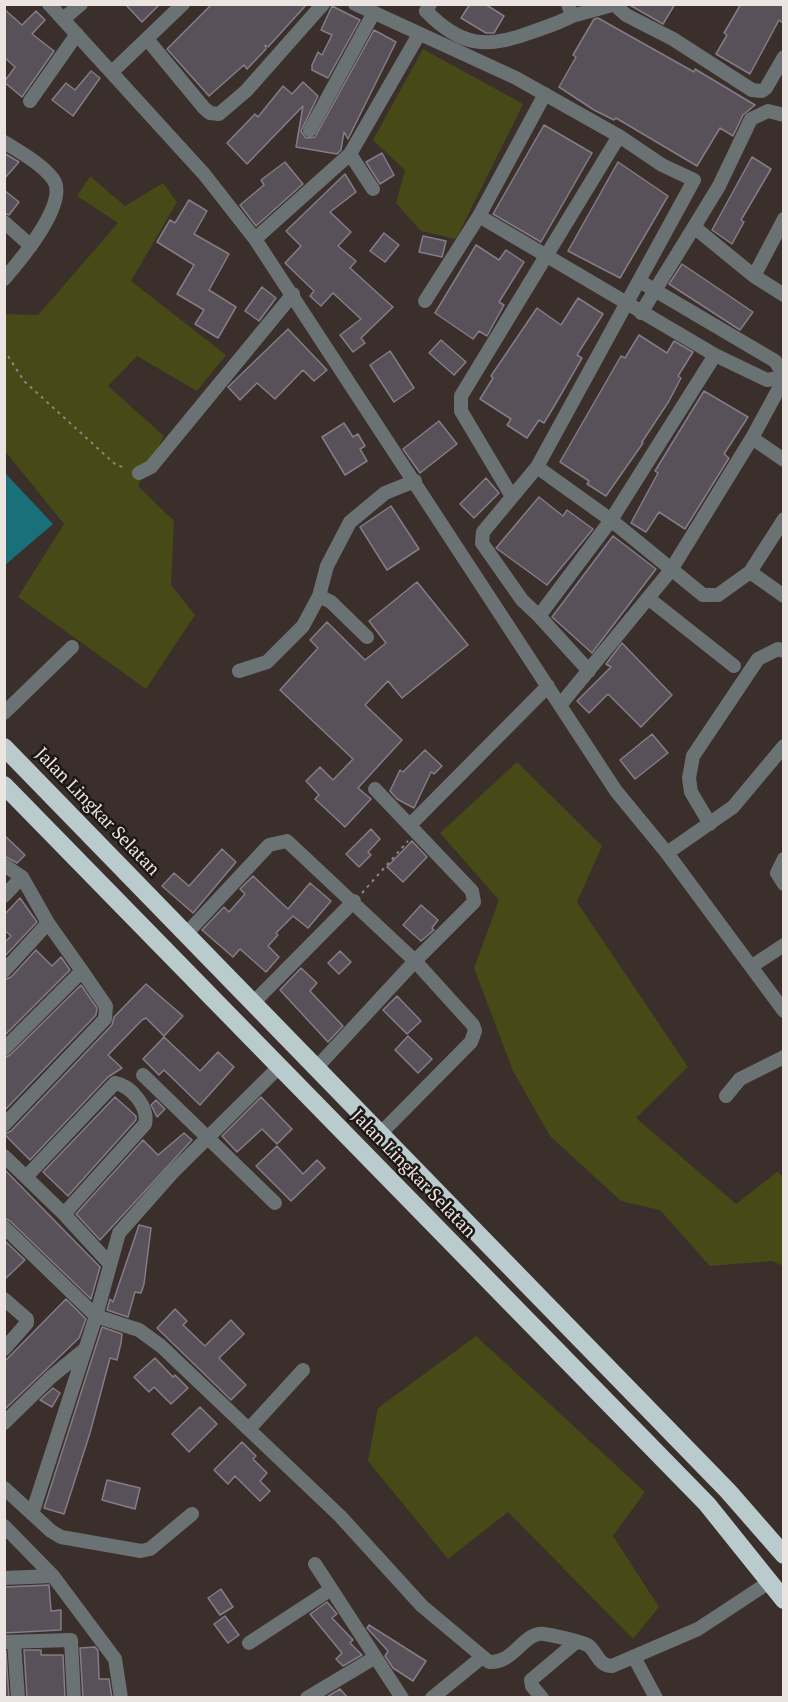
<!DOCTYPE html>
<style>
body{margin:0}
#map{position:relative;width:788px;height:1702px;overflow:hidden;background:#3a2f2a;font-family:"PT Serif",serif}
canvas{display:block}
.frame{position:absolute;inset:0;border:6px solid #ece4e1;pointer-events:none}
</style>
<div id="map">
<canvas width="788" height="1702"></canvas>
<div class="frame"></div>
</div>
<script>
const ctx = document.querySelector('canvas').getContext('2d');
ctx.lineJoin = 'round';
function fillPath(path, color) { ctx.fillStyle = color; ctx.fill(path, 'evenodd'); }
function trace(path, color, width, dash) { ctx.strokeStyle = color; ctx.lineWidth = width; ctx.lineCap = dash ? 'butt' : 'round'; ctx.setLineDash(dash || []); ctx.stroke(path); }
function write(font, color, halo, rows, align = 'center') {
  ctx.font = font + ' "PT Serif",serif'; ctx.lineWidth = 5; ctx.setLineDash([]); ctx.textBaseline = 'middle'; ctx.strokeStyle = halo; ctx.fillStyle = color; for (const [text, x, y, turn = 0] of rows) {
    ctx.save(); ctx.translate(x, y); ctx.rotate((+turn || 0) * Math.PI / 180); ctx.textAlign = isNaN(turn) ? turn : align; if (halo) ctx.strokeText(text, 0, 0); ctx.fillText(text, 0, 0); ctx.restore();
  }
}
fillPath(new Path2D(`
 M423,49L523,104L456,239L421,231L396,203L405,170L373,140Z
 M90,176L125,206L163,183L177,202L131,281L226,355L197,391L137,356L108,386L164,436L138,486L174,521L171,585L195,615L146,689L18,597L64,524L5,451V314L38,315L118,223L77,196Z
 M517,762L602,846L577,902L688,1067L636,1118L736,1204L777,1172L783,1176V1266L772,1261L710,1266L660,1210L621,1201L550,1136L513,1071L474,968L499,900L440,833Z
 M476,1336L645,1492L613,1536L659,1607L633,1639L508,1512L448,1559L368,1461L378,1408Z`), '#474916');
fillPath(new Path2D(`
 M5,473L53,524L5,565H4Z`), '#197078');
const building = new Path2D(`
 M125,4H160L142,22Z
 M212,4H307L268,47L265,45L266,49L247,69L244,65L209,96L167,49Z
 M470,4H485L504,16L494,33H486L461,18Z
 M628,4H675L663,24Z
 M741,4H783V23L779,20L750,74L716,54L727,35L724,33Z
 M332,6L360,20L328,78L312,70V65L318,52L322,55L332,35L321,30Z
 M4,9L22,25L36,11L45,20L32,34L54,51L22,97L4,82L15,67L4,57Z
 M598,18L694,72L695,69L755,105L743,115L733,136L720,128L697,166L616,118L614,120L594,110L559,87L576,57L573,55L594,19Z
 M374,30L396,42L348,139L344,132L341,150L337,154L296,147L303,106L247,164L227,143L255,114L258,117L283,86L292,94L303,82L318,96L301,131L306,138L315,137Z
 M91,71L100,78L73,116L52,100L66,83L75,90Z
 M544,125L592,153L541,242L493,214Z
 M4,153L19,162L4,179Z
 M382,153L394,175L380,184L366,162Z
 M752,157L771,169L741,220L744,222L732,244L712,230Z
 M285,162L303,184L256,226L240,205L264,185L261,180Z
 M618,162L668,196L620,278L568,251Z
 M345,174L356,192L330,212L351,232L338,246L356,261L350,268L393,307L361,338L365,343L353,352L340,335L361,319L333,293L321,306L310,296L314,291L285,263L301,246L286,231Z
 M4,190L19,202L9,215L4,213Z
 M189,200L207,211L194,234L229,254L209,290L236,307L218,338L195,324L204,310L177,294L194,265L157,242L170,220L175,223Z
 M384,233L399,245L385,262L370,251Z
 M423,236L446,241L442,257L419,252Z
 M476,245L499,260L506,250L524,262L499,302L504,305L487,336L479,331L473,339L435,313Z
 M682,264L753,312L740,330L669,284Z
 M262,287L276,298L259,321L245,311Z
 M578,298L603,314L577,355L582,358L556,403L544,423L539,420L527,438L507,425L511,419L480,399L493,378L491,376L537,308L561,325Z
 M288,329L327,370L314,381L303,370L275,399L257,383L240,400L228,387Z
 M639,335L667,353L674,341L693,352L678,376L681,378L669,401L642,442L643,443L606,496L587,484L589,481L560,462L621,356L625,358Z
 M441,340L466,362L454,375L429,353Z
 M390,351L414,388L394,402L370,365Z
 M704,391L748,417L724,454L729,458L685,529L659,512L646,532L631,523L658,473L655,471Z
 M439,421L457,444L420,473L403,449Z
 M344,423L353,437L358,434L365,446L360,449L367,461L345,475L322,437Z
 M486,478L499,493L474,518L460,504Z
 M539,497L563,516L567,510L593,529L547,585L496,548Z
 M391,506L419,549L387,570L360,527Z
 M613,536L656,569L592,653L552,617Z
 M417,582L468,645L402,698L388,681L365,705L402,740L358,788L371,799L345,827L315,799L319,795L306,781L320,767L333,780L353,759L280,690L318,648L310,640L327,622L365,660L386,643L369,621Z
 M622,643L672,695L641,727L608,694L589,713L577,701L611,667L606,664Z
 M652,734L668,753L635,779L620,760Z
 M425,750L442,766L434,774L431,772L414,808L397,799L390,791L400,770L403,772Z
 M371,829L380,839L368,852L371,855L359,867L346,854Z
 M4,835L25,855L17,863L4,856Z
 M412,841L427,857L403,882L387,867Z
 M222,849L236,862L193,913L162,886L174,873L189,886Z
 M253,876L288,909L310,883L331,901L308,928L293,916L276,933L278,935L268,946L279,957L266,972L240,949L233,957L202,930L224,907L229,912L245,894L240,889Z
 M20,898L37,922L4,957V943L11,936L4,930V915Z
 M421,905L438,920L432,928L434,930L421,941L403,925Z
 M36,950L52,966L61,957L70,970L4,1036V980L11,977Z
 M340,951L351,962L339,974L328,963Z
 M301,968L317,983L310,991L343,1026L328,1042L280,990Z
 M146,984L183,1016L164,1036L146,1018L142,1020L108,1055L122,1068L108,1077L30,1160L4,1134L11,1131L112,1025L114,1017Z
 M81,985L97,1008L96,1015L4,1111V1058L10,1055Z
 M397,996L421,1021L407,1034L383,1010Z
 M408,1036L432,1059L418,1073L395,1050Z
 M164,1037L200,1071L218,1052L234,1067L200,1105L164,1070L159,1075L143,1059Z
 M115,1097L136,1116V1120L68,1196L43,1172Z
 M261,1097L292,1129L277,1144L262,1129L237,1152L222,1136Z
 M156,1100L165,1109L157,1117L151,1105Z
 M184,1133L192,1140L100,1240L76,1214L143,1140L158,1155Z
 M277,1146L303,1174L317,1160L325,1168L291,1201L256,1166Z
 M4,1169L100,1267L91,1299L10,1221L4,1218Z
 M139,1225L151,1228L144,1284L141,1293L135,1292L128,1317L107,1310L110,1299L113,1302Z
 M4,1240L25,1260L4,1280Z
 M66,1299L86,1319L79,1338L4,1410V1362Z
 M175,1309L187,1321L183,1325L205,1346L231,1320L244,1334L219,1358L246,1385L231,1400L157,1328Z
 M102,1327L122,1334L121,1343L117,1360L110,1358L90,1433L64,1514L44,1508Z
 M155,1358L173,1377L175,1375L188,1388L171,1404L154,1387L149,1392L134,1377Z
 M53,1388L60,1393L52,1407L40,1400Z
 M200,1407L217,1424L189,1452L172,1434Z
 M242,1442L256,1456L253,1459L267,1473L260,1481L270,1491L260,1501L235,1476L228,1484L214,1470Z
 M107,1480L140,1488L135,1509L102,1500Z
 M49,1585L51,1611L61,1610V1630L4,1633V1587Z
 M221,1589L233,1607L220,1615L208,1598Z
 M327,1602L337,1614L332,1618L353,1640L350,1643L362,1655L343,1666L336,1659L342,1653L310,1614Z
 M225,1616L239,1635L228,1643L214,1624Z
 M369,1625L426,1661L413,1681L393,1668L385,1656L388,1651L367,1628Z
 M95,1647L98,1651L99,1679H109L112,1698H83L80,1648Z
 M24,1650H41V1655H63L65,1698H27Z
 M4,1651H6L9,1698H4Z
 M340,1689L348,1698H325Z`);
fillPath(building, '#59515a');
trace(building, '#847c86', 1.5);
trace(new Path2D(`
 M4,350L24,381L116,465L126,468
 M362,893L408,841`), '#8d837f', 2, [3, 4.5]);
trace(new Path2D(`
 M49,4L204,174L255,239L616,791L667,853L784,1011
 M355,4L516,78L619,136L662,165L694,180L537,467L483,532L482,543L522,600L539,616L611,520L715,355
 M430,4L426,11C461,47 487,49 532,32C546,27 559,23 572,16L568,4
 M616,6L626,15L673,39L752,90L762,91L766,88L784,57
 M572,16L616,4
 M63,19L81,4
 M147,39L204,108L210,113L219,114L246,91L323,4
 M112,72L183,4
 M30,101L77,34
 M310,130L373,14
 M4,142C20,152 42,164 53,179C70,202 19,262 4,279
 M350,154L418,36
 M479,216L715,355L767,380L784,377
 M4,222L31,246
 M694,227L719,186L751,119L768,111L784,115
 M255,239L350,154L373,189
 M754,276L784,219
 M646,285L775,361L784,375
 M425,301L479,216L545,94
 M641,313L694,227L754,276L784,295
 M752,438L784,460
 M537,467L611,520L703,595H718L750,572L784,596
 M139,473L151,467L293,294
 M511,495L461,411V396L619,136
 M750,572L784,519
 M319,596L331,602L367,637
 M648,598L734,666
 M539,616L589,671
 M239,671L267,662L303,626L319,596L327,566L350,522L385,493L415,481
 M561,704L671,570L752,438L784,379
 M4,713L72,647
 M710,824L691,792L689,778L693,756L758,659L778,649L784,651
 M410,825L548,686
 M667,853L733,807L784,746
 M784,859L777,873L784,884
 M4,865L22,877L48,923L82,971
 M4,896L22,877
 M186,934L269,845L287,841L415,961L473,1025L475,1031L471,1042L381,1133
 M752,966L784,945
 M4,971L48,923
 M254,1002L354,901
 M4,1049L82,971L106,1006L105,1019L4,1125
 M317,1067L415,961L474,902L472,891L375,789
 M143,1075L275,1203
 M726,1096L740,1079L784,1057
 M4,1156L64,1214L110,1264
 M26,1177L115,1083C132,1086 149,1108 145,1124L64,1214
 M4,1227L96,1316L139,1330L161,1346L340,1516L422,1606L489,1662C514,1664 524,1631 544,1634C552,1635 584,1642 589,1646C597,1653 599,1666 612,1666L698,1629L771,1581
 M4,1299L27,1319V1323L4,1349
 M4,1423L51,1377L84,1350
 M249,1429L303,1370
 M4,1488L51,1531L61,1537L141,1551L150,1549L192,1514
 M32,1514L96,1316L119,1233L172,1173L279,1067
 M4,1526L53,1576L115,1659L121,1698
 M315,1564L402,1698
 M4,1578L53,1576
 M4,1642L71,1640L74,1698
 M14,1642L18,1698
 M249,1643L330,1590
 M634,1657L656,1698
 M307,1698L374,1658
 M432,1698L481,1658
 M542,1698L532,1686L531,1680L575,1643`), '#6b7273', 14);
trace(new Path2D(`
 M4,747L728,1491L784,1555
 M4,785L707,1504L784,1600`), '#bacbcd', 18);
write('18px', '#ece4e1', '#1d1816', [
 ["Jalan Lingkar Selatan",97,812,46],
 ["Jalan Lingkar Selatan",413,1174,46]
]);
</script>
